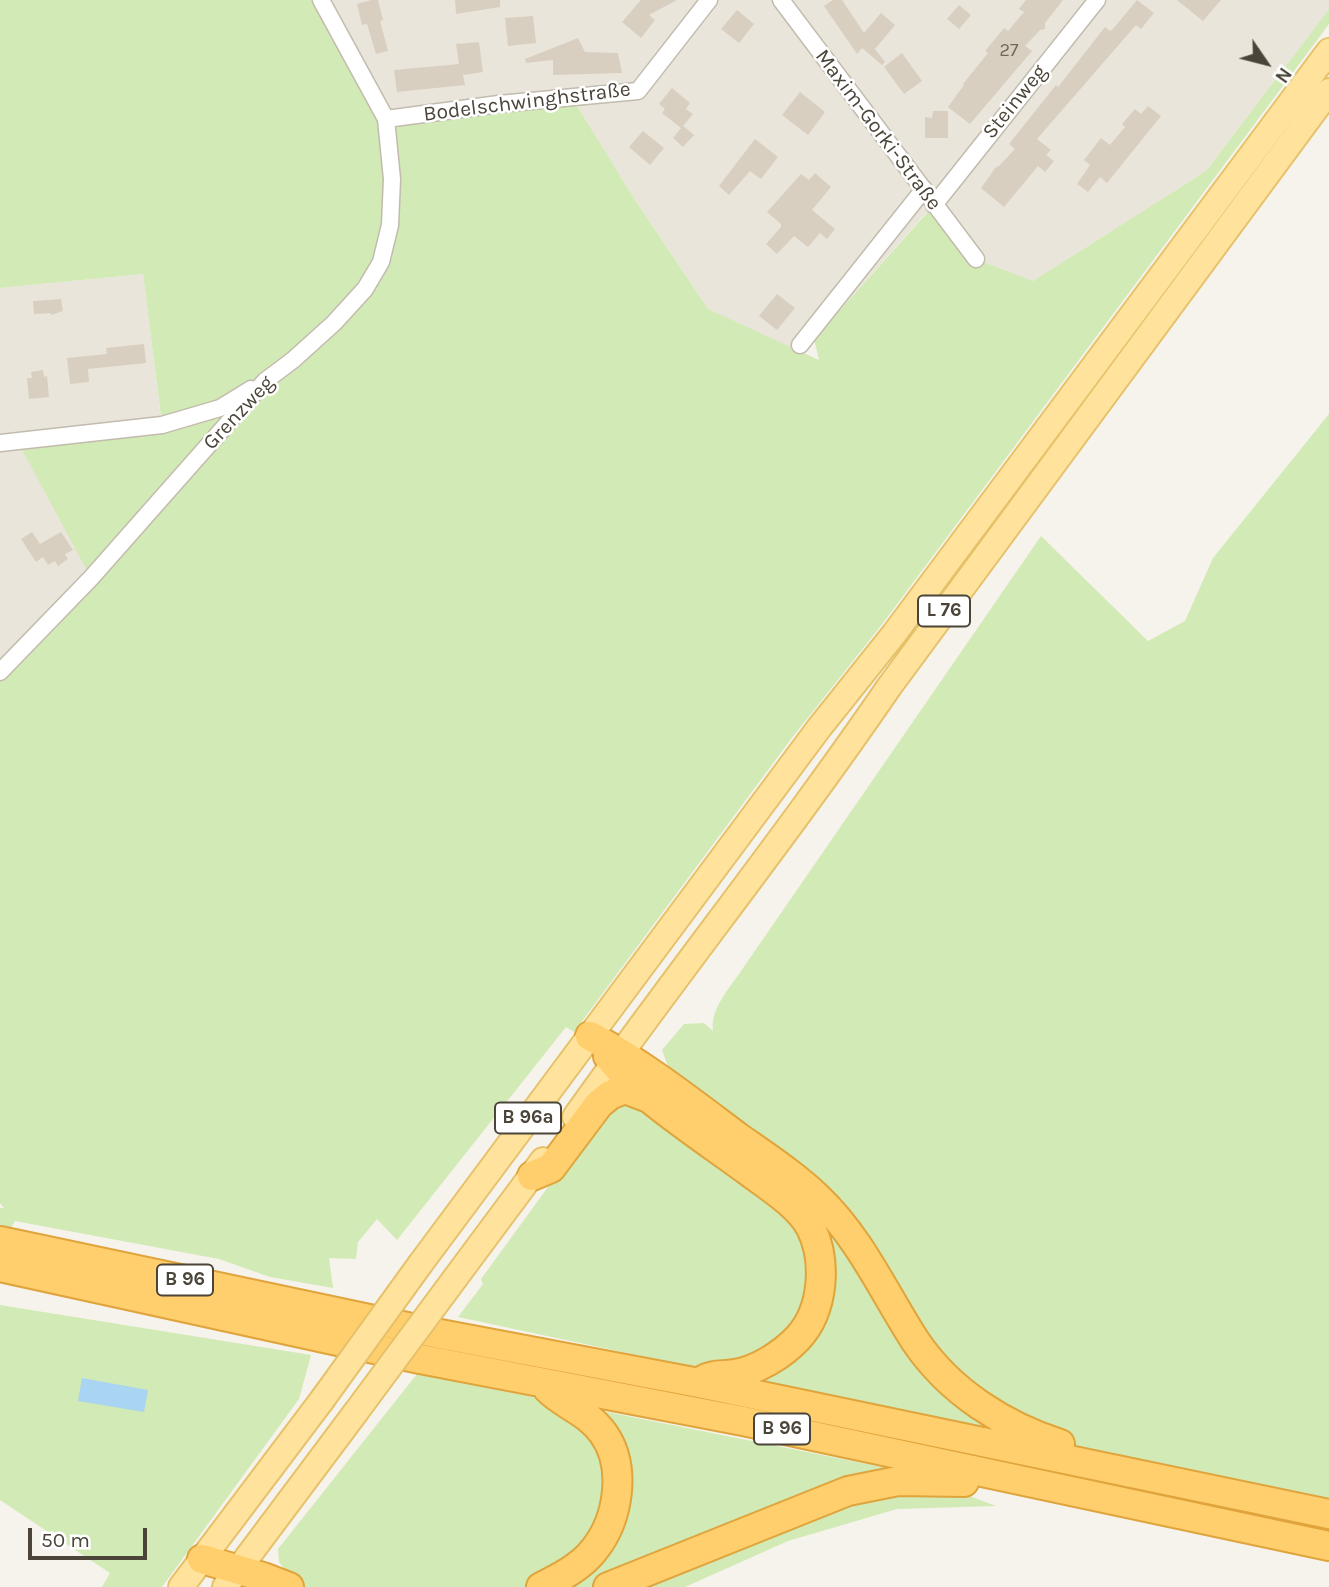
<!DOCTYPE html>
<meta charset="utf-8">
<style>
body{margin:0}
#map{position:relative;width:1329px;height:1587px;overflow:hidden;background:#f6f3ec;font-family:Karla,sans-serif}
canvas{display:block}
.north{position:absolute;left:1231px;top:28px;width:70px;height:70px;-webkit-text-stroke:5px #fff;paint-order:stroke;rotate:125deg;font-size:19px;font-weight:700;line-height:28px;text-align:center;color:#4b4439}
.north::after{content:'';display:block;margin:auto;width:24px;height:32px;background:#4b4439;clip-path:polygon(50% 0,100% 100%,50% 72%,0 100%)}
.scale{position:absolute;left:28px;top:1528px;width:119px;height:32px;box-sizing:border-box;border:4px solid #4b4439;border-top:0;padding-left:9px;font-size:21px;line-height:24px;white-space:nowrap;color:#4b4439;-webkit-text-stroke:5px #fff;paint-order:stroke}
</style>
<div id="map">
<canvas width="1329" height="1587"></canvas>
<div class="north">N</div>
<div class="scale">50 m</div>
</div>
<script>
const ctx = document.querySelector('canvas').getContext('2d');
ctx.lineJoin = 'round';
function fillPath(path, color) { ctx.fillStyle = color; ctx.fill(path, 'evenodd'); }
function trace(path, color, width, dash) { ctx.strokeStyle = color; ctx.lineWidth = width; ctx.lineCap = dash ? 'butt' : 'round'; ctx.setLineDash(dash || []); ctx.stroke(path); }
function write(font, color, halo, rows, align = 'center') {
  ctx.font = font + ' Karla,sans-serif'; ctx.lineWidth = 5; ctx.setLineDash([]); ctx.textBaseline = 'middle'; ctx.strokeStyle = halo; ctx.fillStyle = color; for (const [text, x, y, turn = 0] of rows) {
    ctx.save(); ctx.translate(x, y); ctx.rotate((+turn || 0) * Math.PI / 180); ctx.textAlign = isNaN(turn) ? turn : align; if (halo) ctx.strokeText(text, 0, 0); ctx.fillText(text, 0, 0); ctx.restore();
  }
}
fillPath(new Path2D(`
 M321,0H1329V9L1206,171L1033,281L976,259L933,205L800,355L708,309L637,203L572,98L386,119Z
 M143,274L162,425L91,578L0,672V288Z`), '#eae5da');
fillPath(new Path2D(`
 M0,0H321L386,119L572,98L637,203L708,309L819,360L814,339L934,205L976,259L1033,281L1206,171L1329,9V24L883,623L791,739L574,1032L566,1027L397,1240L377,1219L358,1242L356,1259L329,1258L333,1288L270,1277L219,1259L15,1221L11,1228L0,1226V1208H4L0,1203V672L91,578L18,442L162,424L143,274L0,288Z
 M1329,414V1498L941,1420L458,1317L483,1284L481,1279L604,1110L670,1072L662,1050L684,1024L704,1023L713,1031C710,1009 729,989 741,971L1041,536L1148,641L1185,621L1213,558Z
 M0,1305L311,1355L299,1399L162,1587H102L110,1573L0,1500Z
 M417,1374L907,1472L996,1506L897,1509L788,1541L685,1587H285L287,1572L279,1562L278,1549Z`), '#d2eab5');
fillPath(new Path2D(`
 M82,1378L148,1390L144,1412L78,1401Z`), '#a9d4f2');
fillPath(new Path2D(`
 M371,0H378L383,20L380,21L388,51L376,54L367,24L362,25L357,4Z
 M455,0H500V7L456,14Z
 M641,0H677L649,15L655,20L641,38L622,22Z
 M833,0H842L864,33L881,13L895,25L875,49L885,62L882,65L862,48L857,54L824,6Z
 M1026,0H1063L1045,23V29L1040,30L1025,46L1032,51L970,124L948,107L964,85L963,84L988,53L985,51L1004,28L1008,31L1024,12L1019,9Z
 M1137,0L1154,13L1141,29L1136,25L1037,139L1051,150L1046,155L1054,161L1045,172L1038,166L1004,207L981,188L996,167L999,166L1015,149L1009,144L1056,85L1058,87L1105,27L1110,31L1112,30Z
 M1177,0H1221L1203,21Z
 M959,5L971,15L959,29L947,19Z
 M737,10L754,24L739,43L721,29Z
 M533,16L536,43L508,46L505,18Z
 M578,38L585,52L618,53L622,73L553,75V60L526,63L525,59Z
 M479,42L483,72L463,75L465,85L397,92L394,70L459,64L456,44Z
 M902,53L922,81L904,94L884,67Z
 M672,88L690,103L686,109L693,114L683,126L694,135L683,147L673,138L681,128L662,113L665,109L659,104Z
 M800,92L825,112L808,135L782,115Z
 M1148,106L1161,116L1107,183L1100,177L1088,192L1077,184L1090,165L1084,160L1101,138L1110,145L1125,127L1122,124L1135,109L1141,114Z
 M933,111H948V138H925V117L932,118Z
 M643,131L664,148L650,165L629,147Z
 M755,139L778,157L761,179L750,171L729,195L719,186Z
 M815,173L831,187L812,210L835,229L827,239L820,233L808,247L794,236L777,254L766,244L781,227V224L767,212L801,174L809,180Z
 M777,294L795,308L777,330L759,316Z
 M61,299L63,311L51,315V313L34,314L33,301Z
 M144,344L146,363L88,369L89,382L70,384L67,358L107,354L106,348Z
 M43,370L44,377L47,376L49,397L29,399L27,378H32L31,372Z
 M32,532L40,544L61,532L73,550L65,554L68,559L58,566L55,561L48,565L43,557L36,562L21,539Z`), '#d8cfc1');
const street = new Path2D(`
 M781,0L976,259
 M386,119L499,104L638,91L709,0
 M934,205L1097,0
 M800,345L924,189
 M0,443L162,425L220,408L251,389
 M0,672L91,578L265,381L293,360L334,323L365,289L381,262L390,225L392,179L386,119L321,0`);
const primary = new Path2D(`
 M575,1117C678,972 789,833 889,687L1329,91
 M421,1263L819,728L894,634L1329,51
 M456,1277L543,1160
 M181,1587L322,1400
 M225,1587L356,1412`);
const highway = new Path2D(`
 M590,1036C643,1064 690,1101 738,1137C765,1156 794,1175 818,1198C861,1239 884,1293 916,1342C950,1392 1004,1426 1060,1444
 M608,1056C620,1070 634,1087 649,1098C681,1124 715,1147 748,1171C768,1186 799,1205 811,1228C827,1261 824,1310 798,1338C782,1355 756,1371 734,1374C722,1376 713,1374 703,1380
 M532,1176L551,1168L599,1104L610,1095L625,1089L646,1097
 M0,1241L440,1334L699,1383L1329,1514
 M0,1267L420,1359L743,1421L1329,1546
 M202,1559L263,1577L289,1587
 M541,1587C559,1578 581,1567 594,1550C619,1519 627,1466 603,1433C587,1411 565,1406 548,1389
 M608,1587L848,1491L898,1481L964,1482`);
trace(street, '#c2bbae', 19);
trace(primary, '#e6c16a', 28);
trace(highway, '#e0a43c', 32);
trace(street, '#fff', 16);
trace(primary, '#ffe39c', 24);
trace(highway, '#ffcf6e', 28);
const primaryBridge = new Path2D(`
 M322,1400L421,1263
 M356,1412L456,1277`);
trace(primaryBridge, '#e6c16a', 28, []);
trace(primaryBridge, '#ffe39c', 24);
write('18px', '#6e675b', null, [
 ["27",1009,51]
]);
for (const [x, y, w] of [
 [944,611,52],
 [528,1118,66],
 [185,1280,56],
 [782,1429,56]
]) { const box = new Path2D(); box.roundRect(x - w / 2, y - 15.5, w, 31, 5); ctx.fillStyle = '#fff'; ctx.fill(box); trace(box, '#4b4439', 2); }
write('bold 19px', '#4b4439', null, [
 ["L 76",944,611],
 ["B 96a",528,1118],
 ["B 96",185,1280],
 ["B 96",782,1429]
]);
write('21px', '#4b4439', '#fff', [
 ["Bodelschwinghstraße",527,102,-7],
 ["Steinweg",1015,102,-51],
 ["Maxim-Gorki-Straße",878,130,53],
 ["Grenzweg",239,413,-47]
]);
</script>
